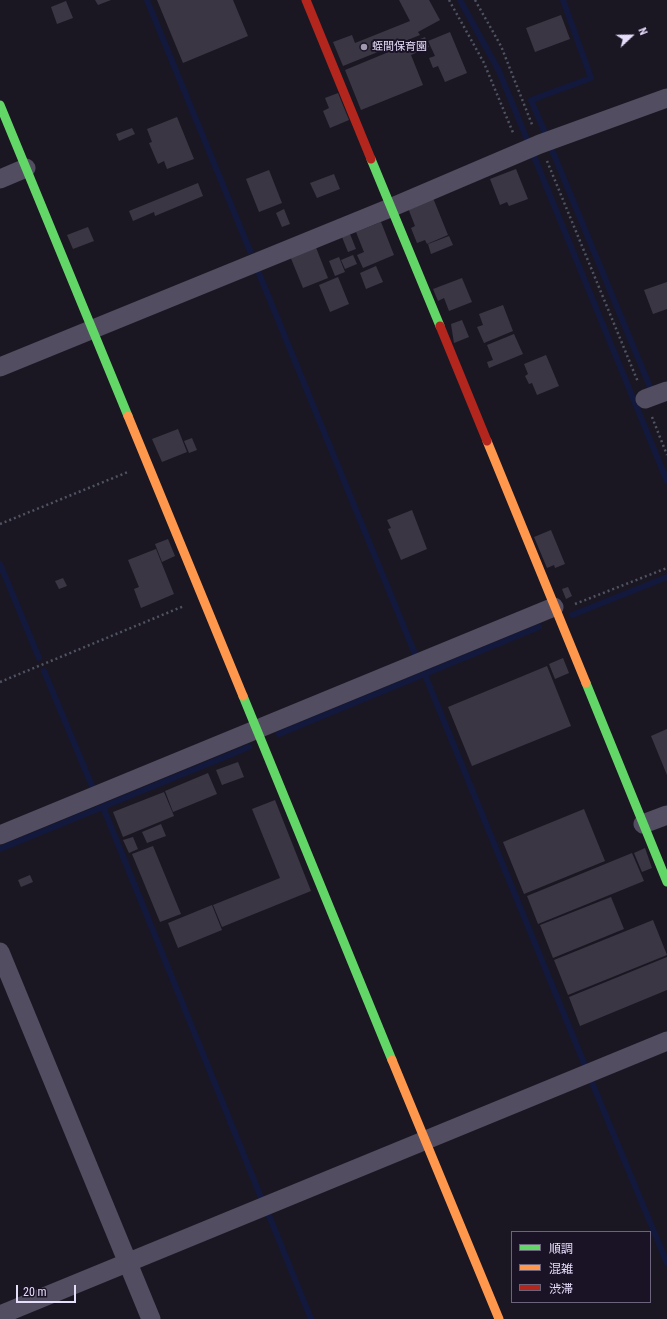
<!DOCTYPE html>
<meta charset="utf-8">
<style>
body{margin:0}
#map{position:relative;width:667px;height:1319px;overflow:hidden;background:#1b1722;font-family:"Roboto Condensed","Noto Sans JP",sans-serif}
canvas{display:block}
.legend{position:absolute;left:511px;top:1231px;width:140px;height:72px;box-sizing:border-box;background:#1a1326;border:1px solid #6c647b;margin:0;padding:5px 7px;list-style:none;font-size:12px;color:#e6ddfa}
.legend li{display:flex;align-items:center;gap:8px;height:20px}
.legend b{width:20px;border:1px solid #6c647b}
.north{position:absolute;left:611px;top:16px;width:40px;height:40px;-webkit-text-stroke:3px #1a1326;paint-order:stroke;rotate:68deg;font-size:11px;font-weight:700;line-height:16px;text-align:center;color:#e6ddfa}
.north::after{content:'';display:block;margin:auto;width:14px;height:18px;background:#e6ddfa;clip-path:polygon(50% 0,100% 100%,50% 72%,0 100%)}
.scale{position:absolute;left:16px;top:1285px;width:60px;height:18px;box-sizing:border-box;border:2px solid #e6ddfa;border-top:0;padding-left:5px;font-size:12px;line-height:14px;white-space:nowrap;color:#e6ddfa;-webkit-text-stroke:3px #1a1326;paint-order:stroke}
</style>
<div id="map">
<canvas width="667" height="1319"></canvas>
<ul class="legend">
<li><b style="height:5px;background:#63d668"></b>順調</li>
<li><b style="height:5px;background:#ff974d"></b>混雑</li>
<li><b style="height:5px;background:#b3261e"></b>渋滞</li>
</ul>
<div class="north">N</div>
<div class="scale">20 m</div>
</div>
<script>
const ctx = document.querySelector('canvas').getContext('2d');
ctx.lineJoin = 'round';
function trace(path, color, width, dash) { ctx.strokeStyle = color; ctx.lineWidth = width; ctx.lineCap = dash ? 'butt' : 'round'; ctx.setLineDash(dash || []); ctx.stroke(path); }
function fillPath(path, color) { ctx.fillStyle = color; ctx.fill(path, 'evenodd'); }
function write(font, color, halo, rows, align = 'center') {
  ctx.font = font + ' "Roboto Condensed","Noto Sans JP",sans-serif'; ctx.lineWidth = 4; ctx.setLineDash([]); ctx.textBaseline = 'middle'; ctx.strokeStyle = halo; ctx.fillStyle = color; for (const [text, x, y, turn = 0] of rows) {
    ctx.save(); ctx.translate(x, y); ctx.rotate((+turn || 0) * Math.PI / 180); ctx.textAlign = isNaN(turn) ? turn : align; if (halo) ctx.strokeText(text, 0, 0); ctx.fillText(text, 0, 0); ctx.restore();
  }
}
trace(new Path2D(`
 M147,0L250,251
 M460,0L499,71L667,481
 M546,135L531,100L591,78L563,0
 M552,150L650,387
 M258,271L415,654
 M0,564L39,658
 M572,615L667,577
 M44,671L92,786
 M425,675L586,1068
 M279,734L539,627
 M103,807L262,1200
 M0,849L249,747
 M591,1080L667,1263
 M268,1213L311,1319`), '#13193d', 6);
fillPath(new Path2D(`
 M95,0H111L98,5Z
 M157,0H233L248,36L183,63Z
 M399,0H429L440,20L418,32L420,35L343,66L333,42L352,35L355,43L410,21Z
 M66,1L73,18L57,24L51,7Z
 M561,15L570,39L535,52L526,28Z
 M450,32L467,73L445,82L438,66L433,68L429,58L435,56L428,41Z
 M425,37L429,47L411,55L423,85L361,110L345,70Z
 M338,93L349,120L330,128L323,111L329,108L325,98Z
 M177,117L194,159L167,169L164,161L158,164L149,143L152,142L147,129Z
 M132,128L135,134L119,141L116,134Z
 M516,169L528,199L509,206L507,202L500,205L490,179Z
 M269,170L282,203L259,212L246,179Z
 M334,174L340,189L317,198L310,183Z
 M198,183L203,196L155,216L154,212L133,221L129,211Z
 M433,198L448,235L427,244L425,240L417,243L411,228L415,226L408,208Z
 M284,209L290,224L282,227L276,213Z
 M381,222L394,255L363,268L357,255L364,252L356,232Z
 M88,227L94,241L73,249L67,235Z
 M350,234L356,249L348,252L342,237Z
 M449,236L453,245L431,254L428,244Z
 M315,245L328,278L303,288L290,256Z
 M353,255L357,264L345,269L341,260Z
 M339,257L345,272L335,276L329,261Z
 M376,266L383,282L366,289L360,273Z
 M338,277L349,304L330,312L319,285Z
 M462,278L472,302L449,311L444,298L438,301L433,289Z
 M667,282V309L653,314L644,290Z
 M503,305L513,331L484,343L477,327L483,325L479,314Z
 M462,320L469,337L454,343L451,324Z
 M514,334L523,354L489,368L487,362L493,360L487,345Z
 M546,355L559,386L537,395L532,383L529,384L525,376L528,374L524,364Z
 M178,429L187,452L162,462L152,439Z
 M192,438L197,450L189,453L184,441Z
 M412,510L427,549L401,560L388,529L391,528L387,520Z
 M551,530L565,564L555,568L554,565L547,568L534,537Z
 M168,539L175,556L162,562L155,544Z
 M156,549L174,594L141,608L134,589L139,587L128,560Z
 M63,578L67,586L59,589L55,581Z
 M568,587L572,596L566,599L562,589Z
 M563,658L569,673L555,679L549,664Z
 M547,666L571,726L472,766L448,707Z
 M667,729V775L651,736Z
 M238,762L244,777L222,785L216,770Z
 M208,773L217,794L173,812L165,791Z
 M164,792L174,816L123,837L113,812Z
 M275,800L311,891L222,927L213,905L280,878L252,809Z
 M584,809L605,861L524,894L503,842Z
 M161,824L166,836L147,843L142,832Z
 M133,837L138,849L129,853L123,840Z
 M153,846L181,914L160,922L132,854Z
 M645,848L652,868L642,872L634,853Z
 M632,853L644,881L538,924L527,896Z
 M30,875L33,882L21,887L18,880Z
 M611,897L624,929L553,958L540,925Z
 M212,905L222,930L178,948L168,923Z
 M653,920L667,955L568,995L554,960Z
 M667,957V990L580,1026L569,997Z`), '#3b3643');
trace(new Path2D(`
 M449,0L484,63L514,135
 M475,0L501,46L533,127
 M547,161L638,382
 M652,417L667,455
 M0,524L128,472
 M575,604L667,568
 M0,682L184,606`), '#4e5462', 2.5, [2, 3]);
trace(new Path2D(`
 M0,179L26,168
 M0,367L390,208L540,144L667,98
 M645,399L667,391
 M643,824L667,815
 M0,835L554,607
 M0,952L151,1319
 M0,1315L667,1041`), '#524d61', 19);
trace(new Path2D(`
 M0,105L128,416
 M371,159L440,326
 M586,683L667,882
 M243,696L392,1060`), '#63d668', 9);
trace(new Path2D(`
 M128,416L243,696
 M487,441L586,683
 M392,1060L499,1319`), '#ff974d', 9);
trace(new Path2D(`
 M306,0L371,159
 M440,326L487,441`), '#b3261e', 9);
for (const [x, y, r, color] of [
 [364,47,4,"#9f98ae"]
]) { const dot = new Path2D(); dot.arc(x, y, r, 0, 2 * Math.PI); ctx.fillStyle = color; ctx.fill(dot); trace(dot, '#1a1326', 1.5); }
write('11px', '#e6ddfa', '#1a1326', [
 ["蛭間保育園",372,47]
], 'left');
</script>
